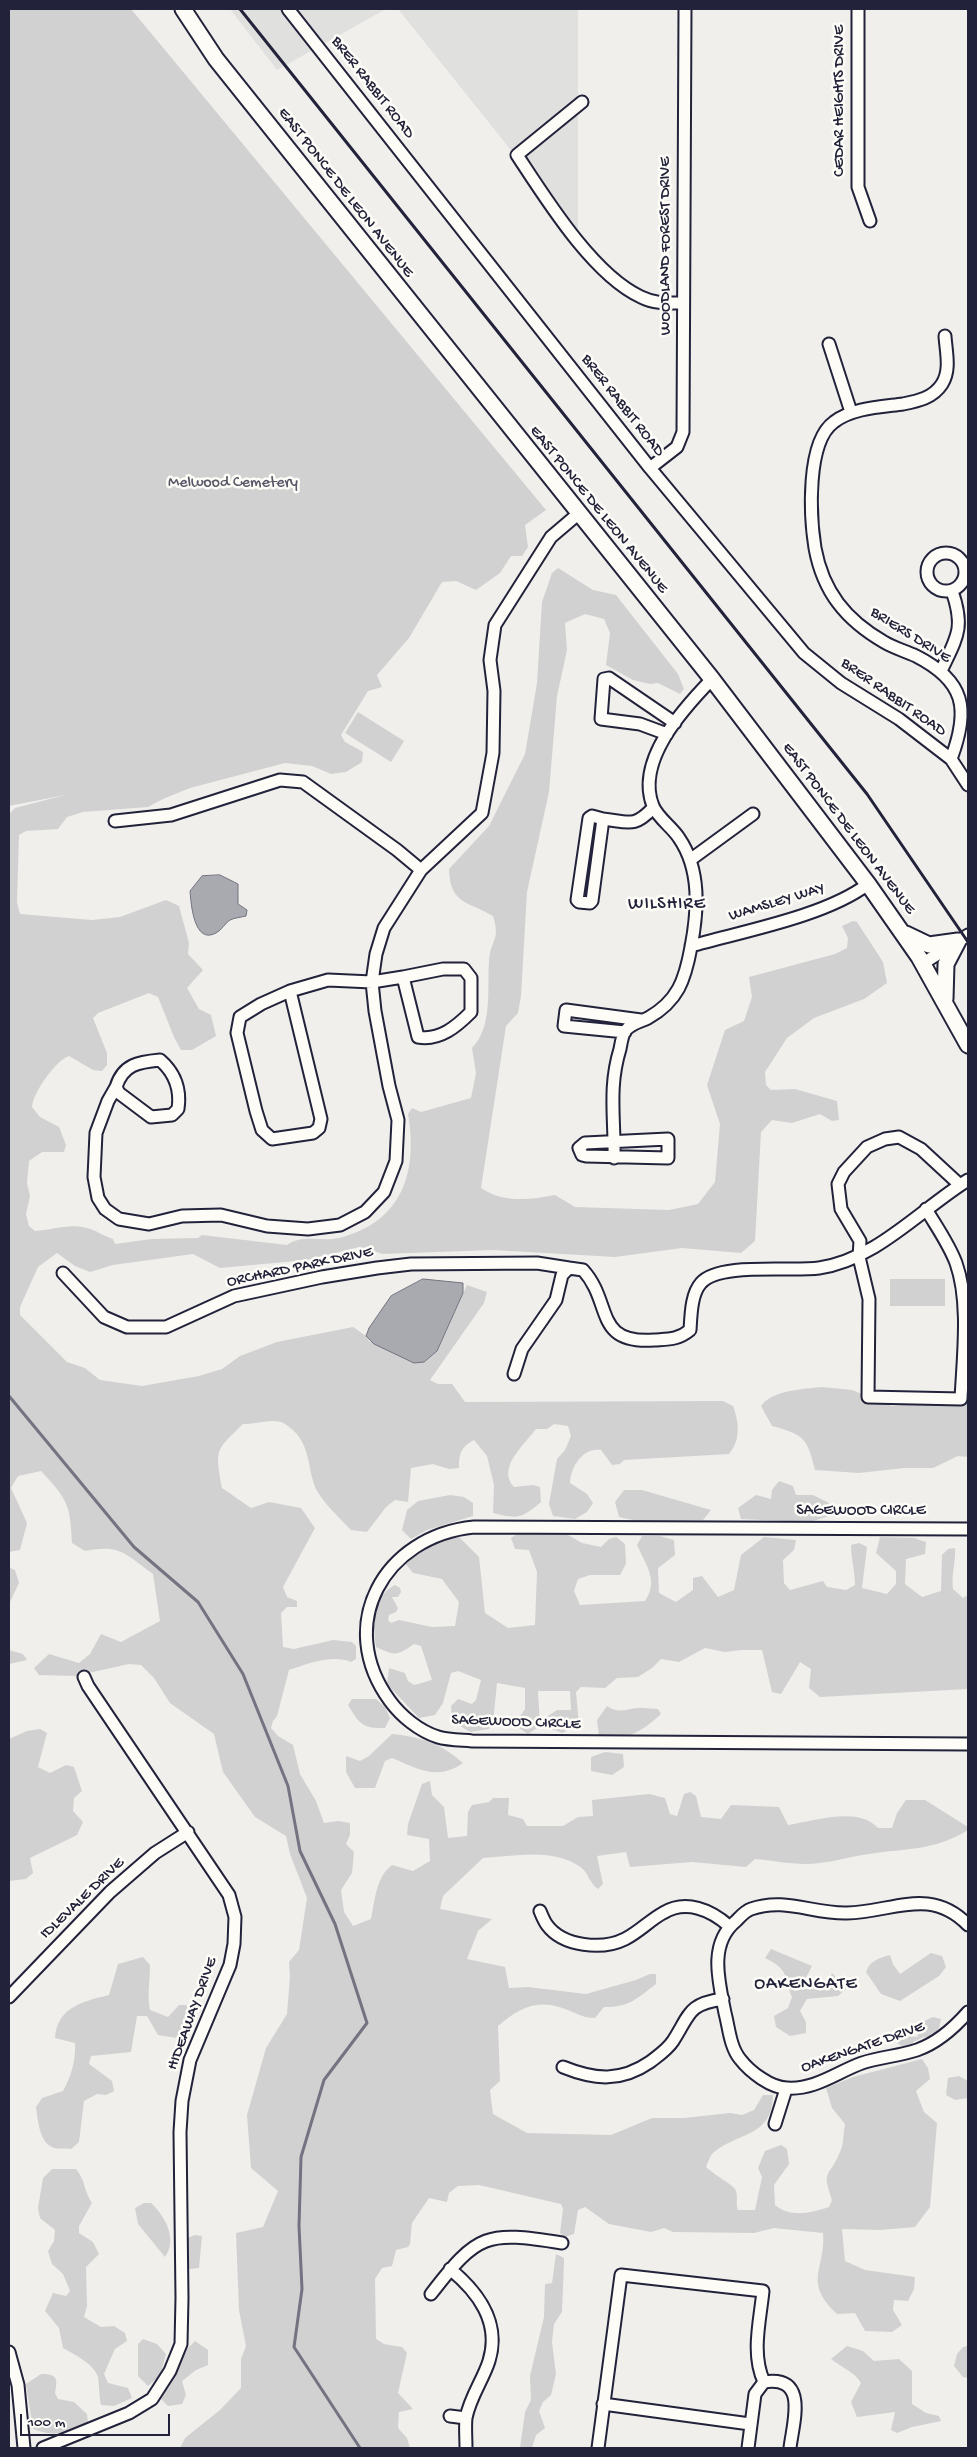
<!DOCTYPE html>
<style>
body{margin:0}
#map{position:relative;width:977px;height:2457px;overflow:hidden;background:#f0efec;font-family:"Gochi Hand",sans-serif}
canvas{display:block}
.frame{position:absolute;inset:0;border:10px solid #22223b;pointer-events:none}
.scale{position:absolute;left:20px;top:2414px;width:150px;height:22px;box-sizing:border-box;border:2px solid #22223b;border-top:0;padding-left:6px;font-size:15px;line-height:18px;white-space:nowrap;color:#22223b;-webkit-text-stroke:4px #fdfcf7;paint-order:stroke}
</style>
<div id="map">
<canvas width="977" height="2457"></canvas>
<div class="frame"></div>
<div class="scale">100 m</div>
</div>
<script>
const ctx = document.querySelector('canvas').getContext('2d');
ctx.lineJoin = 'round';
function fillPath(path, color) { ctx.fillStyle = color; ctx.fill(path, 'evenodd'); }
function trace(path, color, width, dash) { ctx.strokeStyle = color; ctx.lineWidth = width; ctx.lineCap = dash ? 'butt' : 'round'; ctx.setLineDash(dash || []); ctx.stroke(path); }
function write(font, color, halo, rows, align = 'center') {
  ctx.font = font + ' "Gochi Hand",sans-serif'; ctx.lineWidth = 5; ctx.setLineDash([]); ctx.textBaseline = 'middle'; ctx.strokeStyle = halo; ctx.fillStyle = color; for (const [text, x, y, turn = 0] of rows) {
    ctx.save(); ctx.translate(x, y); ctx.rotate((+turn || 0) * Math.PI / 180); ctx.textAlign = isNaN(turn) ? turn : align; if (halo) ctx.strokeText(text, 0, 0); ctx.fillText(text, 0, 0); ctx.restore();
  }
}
fillPath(new Path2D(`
 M230,9H386L277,70Z
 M398,9H578V234Z`), '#e0e0df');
fillPath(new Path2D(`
 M9,9H131L546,510L525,525L528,547L522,556H511L500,573L476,590L456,581L442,582L409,638L377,675L382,687L368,691L341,735L345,742L363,752L362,762L346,772L331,774L312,766L285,763L190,788L163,799L148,807L83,812L67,817L58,829L26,831L19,835L17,902L20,914L92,920L120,917L166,900L179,906L189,943L188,954L203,970L187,988L199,1009L211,1015L216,1036L192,1050H181L174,1037L158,997L149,993L98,1013L93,1018L107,1053V1065L102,1071L93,1070L69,1056C55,1061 33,1093 32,1107L40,1117L59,1127L66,1145L64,1152H42L29,1161L27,1183L30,1196L26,1214L29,1226L35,1231C52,1230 70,1223 87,1228C96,1230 103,1236 113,1239L115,1244L152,1239L198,1238L202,1235L287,1245C302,1234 322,1242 339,1238C402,1222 418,1173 408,1114L412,1108L421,1112L471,1098L476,1073L472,1048C493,1027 487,989 489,961C490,940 501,941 493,916C467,901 450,904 449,869L489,826L525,754L537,683L542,602L552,573L558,568L593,590L616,595L678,674L684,689L680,694L658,683L650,684L633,680L606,665L610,633L604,619L585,614L565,623L567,650L557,696L549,792L527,892L521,996L518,1013L506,1026L481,1188C503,1203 529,1200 555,1195L575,1207L669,1210L698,1204L715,1182L720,1124L707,1085L725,1030L744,1021L752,997L749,977L835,954L847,948L848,938L842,926L853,921L857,922L883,962L887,983L864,999L814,1018L787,1038L765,1072L766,1085L771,1090L795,1089L837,1101L839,1120L832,1121L820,1114L792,1123L772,1120L761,1132L755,1241L741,1253L682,1248L615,1257L493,1250L383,1254L359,1247L307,1260L220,1268L193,1254L113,1265L90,1272L75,1266L57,1253L38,1267L20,1307V1315L67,1362L85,1368L100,1380L142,1386L199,1376L222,1369L240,1356L277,1342L353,1327L366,1336L369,1341L424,1362L437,1351L467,1285L487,1292L484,1303L430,1380L438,1384H452L465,1402L723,1401L733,1406C739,1422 741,1440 729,1454L624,1460L620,1464L612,1465L601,1450C583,1447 571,1466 570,1483L587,1494L593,1503L587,1512L575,1519L553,1516L549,1504L557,1459L565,1450L571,1436L568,1426L554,1424L547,1429H536C525,1444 496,1468 514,1487L533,1485L540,1487L541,1502C521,1519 518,1519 493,1513L494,1485L487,1456L474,1440C461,1447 459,1454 459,1468L449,1469L433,1464L411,1468L408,1502L395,1500L386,1507L367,1532L351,1530C340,1518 324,1504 316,1489C306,1466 312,1441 285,1424C275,1417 255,1425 243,1424C215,1451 215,1449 222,1488L251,1508L269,1502L301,1508L315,1528L283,1587L287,1597L297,1601V1607H287L281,1613L283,1647L294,1649L333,1640L352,1642L356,1646V1659L351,1662C332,1654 307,1664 289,1670L277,1716L273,1721L271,1728L278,1736L293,1745L300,1774L316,1801L324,1823L338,1821L350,1823V1835L346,1844L354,1852L352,1873L341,1890L344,1912L353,1926L371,1919C375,1900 376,1877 392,1865L413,1871L430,1861L429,1839L407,1835L408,1824L422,1784L430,1781L432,1795L444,1807L448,1838L467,1836L468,1812L472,1805L489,1802L493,1798H509L508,1815L523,1819L527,1826H563L578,1817L593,1816L592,1800L649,1794L665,1798L670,1814L677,1816L684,1794L690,1792L696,1796L701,1817L721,1819L731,1805L779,1807L788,1825C814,1821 858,1806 878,1828H892L897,1813L906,1800H925L968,1827V1830C934,1851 907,1848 869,1854C847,1857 827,1864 805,1864C788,1864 771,1860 755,1859L746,1867L692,1862L630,1867L626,1852L597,1856L603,1884L598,1889C588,1882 589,1872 579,1866C552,1848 514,1856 483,1858L443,1896L440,1909L492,1919L478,1931L467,1959L505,1967L509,1988L528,1987L586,1994L636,1980L650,1974H656V1984C636,1999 630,2007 604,2007L595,2018C583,2018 576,2013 565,2009C537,1998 519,2008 498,2026L500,2081L490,2090L493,2114L527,2133L611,2135L652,2118H684L730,2113L742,2115L754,2110L763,2095H773C772,2138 739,2131 713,2153C710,2156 708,2162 706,2167C713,2174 733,2185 735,2189C739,2196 735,2203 738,2210H755L762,2177L758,2168L765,2151L781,2145L787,2149L789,2164L774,2185L775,2205C790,2218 811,2213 829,2207L832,2200C821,2168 829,2179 840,2152C844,2144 843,2133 845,2124L832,2108L826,2088L853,2077L922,2059L928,2068L930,2079L916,2091L924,2112L937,2123L930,2207L915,2227L880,2230L842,2229L845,2261L865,2270L915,2277L914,2289L908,2301L894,2300L893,2310L902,2325L892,2332L865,2331L855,2313L837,2314C802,2281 826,2270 823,2233L774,2228L754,2233L673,2232L664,2228L651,2232L609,2224L585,2207L578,2210L574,2234L565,2237L560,2233L563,2209L561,2204L479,2185L458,2186L449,2193L447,2202L429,2198L412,2223L410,2244L408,2247L396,2250L392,2266L382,2268L375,2279L376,2339L384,2344L402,2347L407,2353L398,2393L413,2409L399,2412L398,2428L407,2438L410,2448H180L185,2438L220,2410L241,2388V2359L246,2346L239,2310L236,2233L263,2227L278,2191L251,2168L247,2115L266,2048L287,2014L290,1976L289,1962L299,1950L307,1898L290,1854L286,1836L255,1817L223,1772L214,1734L170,1703L154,1678L141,1665L129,1664L75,1676L39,1675L34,1668L49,1654L79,1663L90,1654L101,1634L121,1642L160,1621L153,1574C125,1554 121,1544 85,1551L72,1543C70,1504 68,1500 41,1471L18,1476L11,1488L27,1523L20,1550L9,1552V814L15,808L65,795L9,806Z
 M358,712L404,741L391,762L345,733Z
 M890,1279H945V1306H890Z
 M822,1387L852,1390L892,1406L968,1398V1457L958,1456L933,1468H904L859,1473L815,1470C807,1437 804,1435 772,1426L761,1406C772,1390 804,1389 822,1387Z
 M779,1481L793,1486L796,1495H813L829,1503V1516L810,1522L741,1519L738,1508L756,1495L771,1499L772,1490Z
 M624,1490H642L711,1510L703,1520L642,1522L619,1517L615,1502Z
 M450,1495L464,1497L473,1503V1516L427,1530L411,1539L402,1530L407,1510L418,1501Z
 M520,1532L568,1535L582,1543L601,1547L609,1539L616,1537L625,1544L626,1564L620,1575H590L578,1579L574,1591L580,1605L645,1601C659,1581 646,1565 637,1545L642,1536H660L674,1540L675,1555L658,1568L659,1593L676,1602L693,1590V1578L702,1576L718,1597L734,1590L741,1555L764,1537L796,1540L794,1550L783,1560L784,1583L790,1590L823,1581L827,1587L846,1590L855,1585C855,1571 851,1559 851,1545L859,1543L867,1547L862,1588L887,1594L896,1584V1571L876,1553L880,1537L914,1538L926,1542L925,1554L906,1559L905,1584L922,1597L941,1591L942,1555L948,1549L955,1548C956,1562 951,1575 953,1589L963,1598L968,1595V1689L820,1697L809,1688L811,1669L800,1662L781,1694L772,1692L762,1650H741L725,1652L705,1648L679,1662L661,1659L652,1668L638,1677L617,1678L605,1688L581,1687L576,1692L579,1725L562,1733L549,1728L548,1716L557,1710H571L570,1691H538L540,1726L528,1734L514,1725L525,1709V1688L497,1683L493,1723L489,1729L470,1732L452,1721L451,1706L458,1699L472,1704L476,1700L481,1680L458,1671L451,1673L443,1703L435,1715L419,1718L387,1684L389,1668L405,1673L408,1681L414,1685L432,1680L421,1646L414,1644C397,1656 395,1656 376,1647C373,1625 371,1597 395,1585L400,1588L401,1592L398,1597H392L398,1608L396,1612L389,1615L388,1620L391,1623L399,1620L432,1627L455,1626L459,1602L442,1579L413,1573L404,1562L435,1542L459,1537L479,1557L485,1613L508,1628L535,1625L537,1572L529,1550L515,1549L511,1538Z
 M9,1567L15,1570L19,1583L9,1604Z
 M9,1650L23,1654L27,1660L9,1664Z
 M352,1699H376L385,1707L390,1718L385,1728C362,1729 359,1723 348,1705Z
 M607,1706C619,1714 625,1709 638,1708C644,1707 652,1709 658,1709L661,1714C640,1733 628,1740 599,1737L597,1720Z
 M40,1729L47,1733L38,1767L50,1773L66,1765L74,1767L82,1791L74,1798L73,1811L83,1822L77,1835L30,1858L33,1873L26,1879L9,1881V1739L27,1731Z
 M392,1734C420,1737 441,1743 463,1763C438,1781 418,1769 392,1758L385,1761L375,1788H355L346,1772V1756L360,1761L369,1756Z
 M605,1752L623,1754L624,1767L612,1775L591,1771V1757Z
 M771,1949L812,1966L800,1989H813L827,1983L832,1973L846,1989L838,1996L807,1999L800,2011L806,2022V2033L790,2036L776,2027L774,2016L788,2008L792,1997C783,1976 790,1970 765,1958Z
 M931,1953L942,1956L946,1967L939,1976L900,2001L881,1994L866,1972C870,1960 880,1958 890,1955L893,1964L900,1974Z
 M143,1957L150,1965C150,1980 147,1996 150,2010L168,2017L179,2005H186C197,2018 189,2029 177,2038L158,2035L147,2016H137L131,2052L91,2056L89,2064L112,2081L114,2091L106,2095L97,2094L84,2101L79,2142L71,2149C66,2148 59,2149 54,2148C39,2143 38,2120 36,2107L42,2098L63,2091C71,2077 76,2060 75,2043L55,2038C57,2007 84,2001 109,1995L118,1964Z
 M933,2017L941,2019L939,2029L933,2037H924L913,2042L912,2046L906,2048L897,2043L895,2034L905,2031L909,2036L917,2037L924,2021Z
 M959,2076L968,2081V2098L955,2100L946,2095L948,2078Z
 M52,2169H76C86,2181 83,2189 92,2203L79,2226V2233L93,2242L99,2254L86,2267L87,2306L84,2317L101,2327L114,2326L125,2333L127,2341L115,2349L104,2374L108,2383L128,2388L132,2398L114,2406L101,2405C99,2397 99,2382 98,2377C93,2363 75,2355 63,2348L59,2328L45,2311L53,2293L66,2296L70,2291L63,2274L52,2264L48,2251L54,2241L55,2230L40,2218L38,2208L43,2178Z
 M144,2203H151C165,2216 178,2239 165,2257L138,2224L135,2208Z
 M195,2235L202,2236L199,2268L189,2269L186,2259L187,2238Z
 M556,2254L564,2258V2263L562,2312L554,2324L552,2342L556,2374L551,2395L543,2402L539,2411L545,2428L536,2435L532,2448H520L525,2412L531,2400L530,2376L544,2317L545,2284L552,2283Z
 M143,2339L157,2344L166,2354L160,2376L148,2386L138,2376V2344Z
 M195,2341L208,2350V2365L196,2370L182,2381L186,2395L182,2404L168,2406L161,2399L188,2348Z
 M847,2346L863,2351L874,2361L899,2359L912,2371V2404L926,2413L939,2416L941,2421L912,2427L897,2433L891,2430L895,2412L857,2417L851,2402L861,2383C854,2371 842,2368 831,2359Z
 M968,2346V2378L963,2377L954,2366L957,2354L963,2347Z
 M41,2374C57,2374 58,2378 55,2393L58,2399L74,2402L87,2414L88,2424C68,2434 54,2437 33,2429L26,2384Z`), '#d2d1d1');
const water = new Path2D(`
 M220,875L238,884V904L247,910L246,916C242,917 234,918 230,920C225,923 222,930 216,933C194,945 191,904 190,891L202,876Z
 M423,1279L463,1283V1293L437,1351L424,1362L414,1363L374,1344L366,1336L369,1328L391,1296Z`);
fillPath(water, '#a9a9b0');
trace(water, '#737381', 1);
trace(new Path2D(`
 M9,1396L134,1547L198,1602L243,1674L288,1786L300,1851L335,1924L367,2023L324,2080L301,2157L299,2226L302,2289L294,2347L360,2448`), '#737381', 3);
const minor = new Path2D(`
 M288,9L650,468L804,653L841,683L899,719L951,759L968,785
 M858,9V187L870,221
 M582,102L517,155C546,199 593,275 641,297C655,304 668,303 682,303
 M945,336C946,352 951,370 942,384C933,398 918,401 903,404C880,407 852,408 834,422C806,442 810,517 815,548C823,592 846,620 884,642C894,648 905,651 916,656C965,681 970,709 951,759
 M829,344L851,412
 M650,468L677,447L683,432L685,9
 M927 572a19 19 0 1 1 38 0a19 19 0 1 1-38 0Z
 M941,671C957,637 965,628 952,591
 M667,734L640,724L601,719L604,679L609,678L675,723
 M603,819L592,816L589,818L577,900L579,902L590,903L592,901L603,819C629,822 634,828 653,808
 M115,821L171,815L280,780L303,782L397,850L421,870
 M690,860L753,814
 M691,946C744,931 826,916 868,884
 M922,964L968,935
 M443,969H464L471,978V1012C457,1026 440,1041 418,1037L403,977Z
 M290,991L321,1119L319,1128L313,1133L272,1139L262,1130L256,1111L237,1033L240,1017L261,1004Z
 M290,991L328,980L372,982L403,977
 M625,1032L564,1026L566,1010L641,1020
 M160,1060C175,1073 181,1089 178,1109L172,1115L151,1117L119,1093L116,1087C123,1064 139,1062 160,1060Z
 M116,1087L108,1101L96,1133L94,1177L98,1198L105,1209L119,1219L149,1224L182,1216L221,1215L267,1226L308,1229L340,1225L365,1212L384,1192L396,1161L398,1120L389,1086L375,1011L372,982L376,954L384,928L421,870L482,813L493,753L494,691L490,660L495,625L551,537L578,514
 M668,1139V1158L586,1156L582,1155L579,1148L585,1143Z
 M614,1158C615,1119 608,1088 620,1049C621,1044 622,1036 625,1031C631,1023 640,1022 648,1018C678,1001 685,980 691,947C698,911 701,870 679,838C672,827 658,818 653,806C635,761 683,709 712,679
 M926,1209C936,1226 949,1244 956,1263C970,1302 963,1357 961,1399L868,1397L869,1299L859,1257L860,1241L841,1209L838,1184L844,1172L867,1147L885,1139L899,1137L921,1149L960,1185
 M63,1273L104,1317L127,1327H166L234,1296L322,1277L377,1268L411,1264L537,1263L569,1268
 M514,1374L522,1349L556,1300L562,1275L569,1268L583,1270C613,1303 593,1344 654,1340C668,1339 678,1340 690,1330C691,1316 691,1294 701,1283C719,1262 791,1272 819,1268C876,1260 921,1209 968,1180
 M968,1529L474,1527C384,1536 334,1625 390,1701C401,1716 419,1731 438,1737C448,1740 461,1740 472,1741L968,1744
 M540,1911C542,1916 544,1921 547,1925C563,1947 603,1950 625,1939C639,1932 650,1920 663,1913C686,1899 711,1910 729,1926
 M968,1925C930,1886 893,1912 847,1913C813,1914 785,1897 751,1909C745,1911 740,1917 736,1921C708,1944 719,1982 725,2013C729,2028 730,2047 740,2059C750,2072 771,2088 787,2088C815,2090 837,2072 862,2063C880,2057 899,2056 917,2050C937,2043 954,2028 968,2012
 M9,1997L110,1892L155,1853L188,1832
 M563,2067C595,2080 621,2082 650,2062C659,2055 667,2050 673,2041C690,2015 687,2004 723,1999
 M775,2124L786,2089
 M450,2269C478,2292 501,2322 489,2361C483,2380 470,2397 466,2418C465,2427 466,2438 466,2448
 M431,2294C478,2233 486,2231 562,2243
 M9,2352L18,2385L24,2448
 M603,2404L750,2424
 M450,2416L466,2418
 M43,2448L129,2413L152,2399L170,2371L181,2344L182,2298L180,2132L182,2101L190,2060L230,1965L234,1944L235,1917L229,1895L88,1686L84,1677
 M598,2448L621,2275L763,2291C760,2321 751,2354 764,2382
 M748,2448L755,2394L764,2382C809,2375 793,2422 790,2448`);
const major = new Path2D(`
 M183,9L216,59L712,679L868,884L919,957L968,1045
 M906,934L929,945L958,941
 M945,999L946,964L958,941`);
trace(minor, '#22223b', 15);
trace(major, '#22223b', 19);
trace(minor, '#fdfcf7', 11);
trace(major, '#fdfcf7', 15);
trace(new Path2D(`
 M240,9L867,794L968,942`), '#22223b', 3);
write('16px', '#22223b', '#fdfcf7', [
 ["BRER RABBIT ROAD",372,88,52],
 ["CEDAR HEIGHTS DRIVE",841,101,-90],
 ["EAST PONCE DE LEON AVENUE",345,193,52],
 ["WOODLAND FOREST DRIVE",667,246,-90],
 ["BRER RABBIT ROAD",622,406,52],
 ["EAST PONCE DE LEON AVENUE",598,510,51],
 ["BRIERS DRIVE",910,636,32],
 ["BRER RABBIT ROAD",893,698,35],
 ["EAST PONCE DE LEON AVENUE",848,829,53],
 ["WAMSLEY WAY",777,903,-17],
 ["ORCHARD PARK DRIVE",300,1268,-12],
 ["SAGEWOOD CIRCLE",861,1512],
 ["SAGEWOOD CIRCLE",516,1723,2],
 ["IDLEVALE DRIVE",83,1899,-44],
 ["HIDEAWAY DRIVE",193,2014,-70],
 ["OAKENGATE DRIVE",863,2048,-19]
]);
write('16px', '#575768', '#fdfcf7', [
 ["Melwood Cemetery",233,484]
]);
ctx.letterSpacing = '1px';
write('18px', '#22223b', '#fdfcf7', [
 ["WILSHIRE",667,905],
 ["OAKENGATE",806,1985]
]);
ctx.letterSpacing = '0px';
</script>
